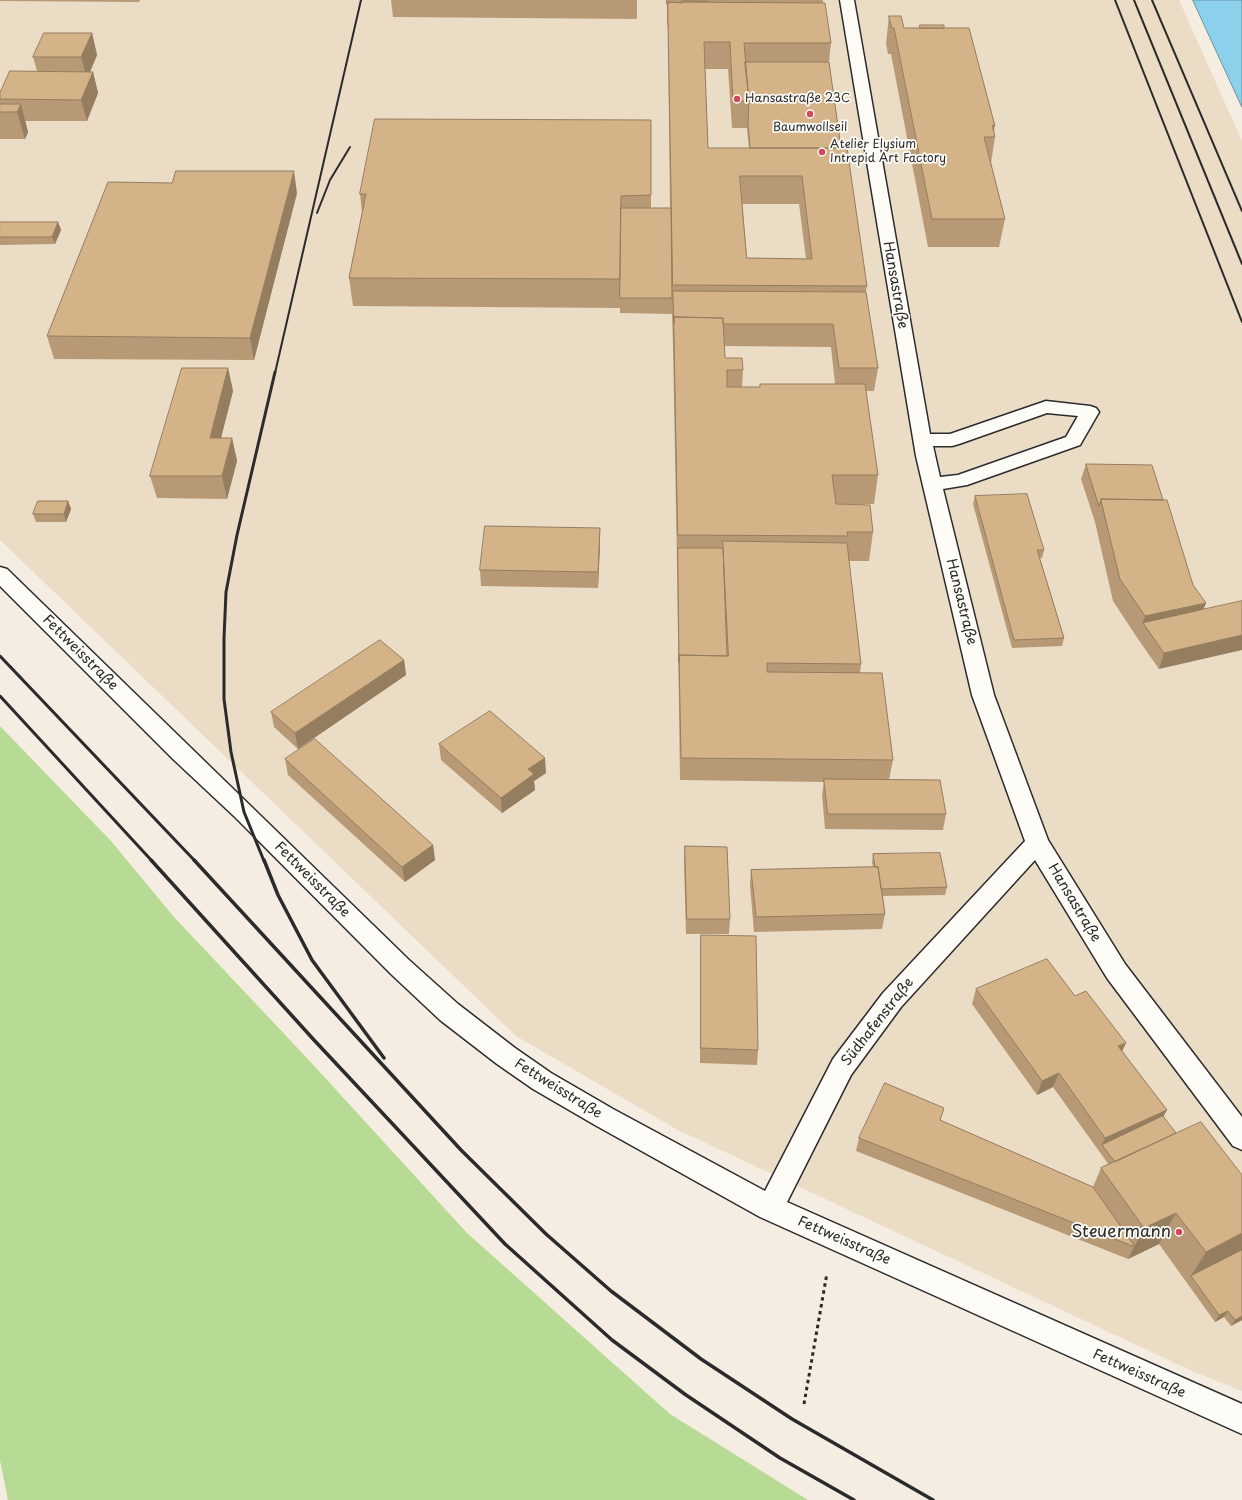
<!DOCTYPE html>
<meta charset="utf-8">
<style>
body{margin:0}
canvas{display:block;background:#f5ede1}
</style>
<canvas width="1242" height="1500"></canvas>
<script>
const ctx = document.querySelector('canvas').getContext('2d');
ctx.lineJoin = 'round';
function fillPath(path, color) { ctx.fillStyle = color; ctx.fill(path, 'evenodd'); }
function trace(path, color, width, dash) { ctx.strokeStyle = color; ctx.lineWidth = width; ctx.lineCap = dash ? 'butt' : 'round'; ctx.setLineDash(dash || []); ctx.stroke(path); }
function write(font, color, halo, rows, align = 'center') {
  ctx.font = font + ' "Playpen Sans",sans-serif'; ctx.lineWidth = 3.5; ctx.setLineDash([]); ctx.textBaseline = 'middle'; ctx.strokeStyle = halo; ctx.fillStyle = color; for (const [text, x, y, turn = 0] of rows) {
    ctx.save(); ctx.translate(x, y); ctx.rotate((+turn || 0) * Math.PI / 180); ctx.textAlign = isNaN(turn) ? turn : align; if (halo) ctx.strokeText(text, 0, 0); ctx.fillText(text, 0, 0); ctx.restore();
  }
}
fillPath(new Path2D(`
 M0,0H1179L1242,141V1391L1194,1372L676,1129L516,1036L0,540Z`), '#ebdcc6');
fillPath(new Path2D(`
 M0,726L111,841L174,917L306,1057L467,1233L670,1414L808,1500H8L0,1460Z`), '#b7db95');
const water = new Path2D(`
 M1193,0H1242V107Z`);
fillPath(water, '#8bd1ec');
trace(water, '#658f9f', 1);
const minor = new Path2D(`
 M840,0H854L930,434H950L1046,401L1090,406L1096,408L1099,412L1080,445L967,485L943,489L994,695L1048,840L1125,964L1242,1117V1150L1233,1146L1107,978L1035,860L901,1007L851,1075L787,1202L1242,1404V1434L760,1217L595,1125L533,1089L497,1064L440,1020L391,974L236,818L173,759L0,586V567L7,569L409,960L458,1004L515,1048L551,1073L613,1109L765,1191L833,1059L883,993L1025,841L972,695L916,456ZM1047,413L1078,416L1066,437L958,475L940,477L933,446H952L959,444Z`);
trace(minor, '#2b2b2b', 3);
trace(new Path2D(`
 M804,1404L827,1273`), '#2b2b2b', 3, [3.5, 3.5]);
fillPath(minor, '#fdfcf7');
trace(new Path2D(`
 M1115,0L1242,322
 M1134,0L1242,264
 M1152,0L1242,211
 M317,213L330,180L350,147
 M275,373L361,0`), '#2b2b2b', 2);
trace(new Path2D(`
 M0,656L195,861
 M0,696L152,861
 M264,861L244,812L231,752L224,699V638L226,592L237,535L275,372`), '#2b2b2b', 3);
trace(new Path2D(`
 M151,860L314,1040L505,1244L612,1340L686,1395L780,1458L854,1500
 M194,860L461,1150L546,1234L611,1291L701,1359L792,1419L933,1500
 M264,860L278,895L312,960L384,1058`), '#2b2b2b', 3.5);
fillPath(new Path2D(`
 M0,0H140L139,2L0,1Z
 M391,0H637V19L393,17Z
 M667,0H823V3L831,43L829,62L841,148L867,286L866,292L878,368L874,391H866L878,475L874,504H836L873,532L869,561H849L861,664L860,673L893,760L889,780L946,814L943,830L825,829L822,795L824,782L680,780L677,564L673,346L672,314L620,313V308L353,306L349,278L362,212L360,194L651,120V208H670L668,25H667ZM705,69H728L732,128H747L749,148H708ZM742,204H799L806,259L747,258ZM725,346L831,347L835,384H760V387H742L743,370L725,358Z
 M889,16L904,28H919L920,25L944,28L995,126L994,132L995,137L991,163L1005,219L999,247H928L891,54H888L886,43Z
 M92,33L97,55L90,72H93L98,93L87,121H25L28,132L25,139H0V93L37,71L33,57Z
 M297,193L254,360L54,359L47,336Z
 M0,222H58L61,230L55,244L0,245Z
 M228,368L233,391L221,438H232L237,461L227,499L157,498L150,476Z
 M1086,464L1163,500L1193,585L1206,603L1203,610L1159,669L1138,639L1113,601L1095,522L1081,479Z
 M975,496L1044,550L1042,558H1040L1064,638L1062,646L1012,648L973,504Z
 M68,501L71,509L66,522H36L33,514Z
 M600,544L598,588L481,586L480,570Z
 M404,660L406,675L298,749L274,727L271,712Z
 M439,744L546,773L534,781L535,790L502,813L441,760Z
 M285,759L433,845L435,860L405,882L288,775Z
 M685,846L730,919L729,934H686L684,862Z
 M873,854L947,887L945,895L883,896L885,914L882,929L754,932L750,885L751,870L873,867L872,862Z
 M701,935L758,1050L757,1065L700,1063V950Z
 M976,989L1075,996L1122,1051L1167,1110L1163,1116L1242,1320L1231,1326L1224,1317L1215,1322L1159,1244L1128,1259L856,1151L859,1138L940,1120L1093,1187L1101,1168L1109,1165L1053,1087L1037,1095L972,1004Z`), '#b79a75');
fillPath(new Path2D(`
 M92,33L97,55L87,79L81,57Z
 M93,72L98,93L87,121L81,100Z
 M21,104L28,132L25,139L17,112Z
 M294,171L297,193L254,360L250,338Z
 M58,222L61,230L55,244L52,237Z
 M228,368L233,391L215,461L210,438Z
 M232,438L237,461L227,499L222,476Z
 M68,501L71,509L66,522L64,514Z
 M600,528V544L598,588V572Z
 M1206,603L1197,625L1143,623L1138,639L1145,616Z
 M1242,635V650L1159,669L1164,653Z
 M404,660L406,675L298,749L295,733Z
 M545,758L546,773L534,781L535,790L502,813L501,798L528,769Z
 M433,845L435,860L405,882L402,867Z
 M1126,1043L1119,1058L1118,1046Z
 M1059,1073L1053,1087L1037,1095L1042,1081Z
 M1167,1110L1160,1123L1102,1145L1105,1138Z
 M1176,1213L1159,1244L1128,1259L1144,1228Z
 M1242,1233V1254L1191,1276L1206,1252Z
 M1228,1311L1224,1317L1215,1322L1219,1315Z
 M1242,1316V1320L1231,1326L1235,1320Z`), '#957d5f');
const building = new Path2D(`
 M667,0H708V1H682V3L668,2V4H667Z
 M668,2L825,3L831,43H744L749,101H733L730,42H704L708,148H847L867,286L673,285ZM740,176H802L812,259L747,258Z
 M889,16H901L904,28H969L995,126L992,125L995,137H984L1005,219H932L894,28H892Z
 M920,25H944V28H920Z
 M44,33H92L81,57H33Z
 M745,62H829L841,148H750L748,123L749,101Z
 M10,71L93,72L81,100L0,99V93Z
 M0,104H21L17,112H0Z
 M375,119L651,120V195L621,196L620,279L349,278L366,194H360Z
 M176,171H294L250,338L47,336L108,182L172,183Z
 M621,208H671L672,298H620Z
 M0,222H58L52,237H0Z
 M673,291L866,292L878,368H839L833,324H723V318L674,317V323Z
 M674,317L723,318L725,358H742L743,370H727V387H760V384H865L878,475H832L836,504L870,505L873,532H847L848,536L678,535Z
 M182,368H228L210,438H232L222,476H150Z
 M1086,464L1152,465L1163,500L1101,499L1099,506Z
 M1027,494L1044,550H1037L1064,638L1014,640L975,496Z
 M1101,499L1167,500L1193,585L1206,603L1145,616L1120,579Z
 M38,501H68L64,514H33Z
 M485,526L600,528L598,572L480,570Z
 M723,541L847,543L861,664L767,663V672L882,673L893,760L681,758L679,655L728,656Z
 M678,548H723L727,656L679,655V662Z
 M1242,601V635L1164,653L1143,623Z
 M380,640L404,660L295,733L271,712Z
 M490,711L545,758L528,769L534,774L501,798L439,744Z
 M315,739L433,845L402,867L285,759Z
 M824,779L940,780L946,814H828Z
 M685,846L727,847L730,919H687Z
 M940,853L947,887L881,889L878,867H875L873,854Z
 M878,867L885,914L756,917L751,870Z
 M701,935L756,936L758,1050L701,1048Z
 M1047,959L1075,996L1086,991L1126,1043L1118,1046L1167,1110L1105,1138L1059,1073L1042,1081L976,989Z
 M885,1083L944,1108L940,1120L1093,1187L1135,1247L859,1138Z
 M1163,1116L1176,1133L1115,1162L1102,1145Z
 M1201,1122L1242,1175V1233L1206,1252L1176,1213L1144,1228L1101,1168Z
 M1242,1250V1316L1235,1320L1228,1311L1219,1315L1191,1276Z`);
fillPath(building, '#d5b388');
trace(building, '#957d5f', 1);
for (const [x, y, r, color] of [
 [737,99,4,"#d1495b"],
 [810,114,4,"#d1495b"],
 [822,152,4,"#d1495b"],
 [1179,1232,4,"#d1495b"]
]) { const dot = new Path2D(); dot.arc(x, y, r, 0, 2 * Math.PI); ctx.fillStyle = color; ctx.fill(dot); trace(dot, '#fdfcf7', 1.5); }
write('12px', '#2b2b2b', '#fdfcf7', [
 ["Hansastraße 23C",745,99],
 ["Baumwollseil",810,128,"center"],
 ["Atelier Elysium",830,145],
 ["Intrepid Art Factory",830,159]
], 'left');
write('14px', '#2b2b2b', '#fdfcf7', [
 ["Hansastraße",895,285,80],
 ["Hansastraße",961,602,76],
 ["Fettweisstraße",80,653,45],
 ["Fettweisstraße",312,880,45],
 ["Hansastraße",1074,903,59],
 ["Südhafenstraße",878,1022,-52],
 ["Fettweisstraße",558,1089,32],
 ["Fettweisstraße",844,1241,24],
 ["Fettweisstraße",1139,1374,24]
]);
write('17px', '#2b2b2b', '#fdfcf7', [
 ["Steuermann",1171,1232]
], 'right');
</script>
